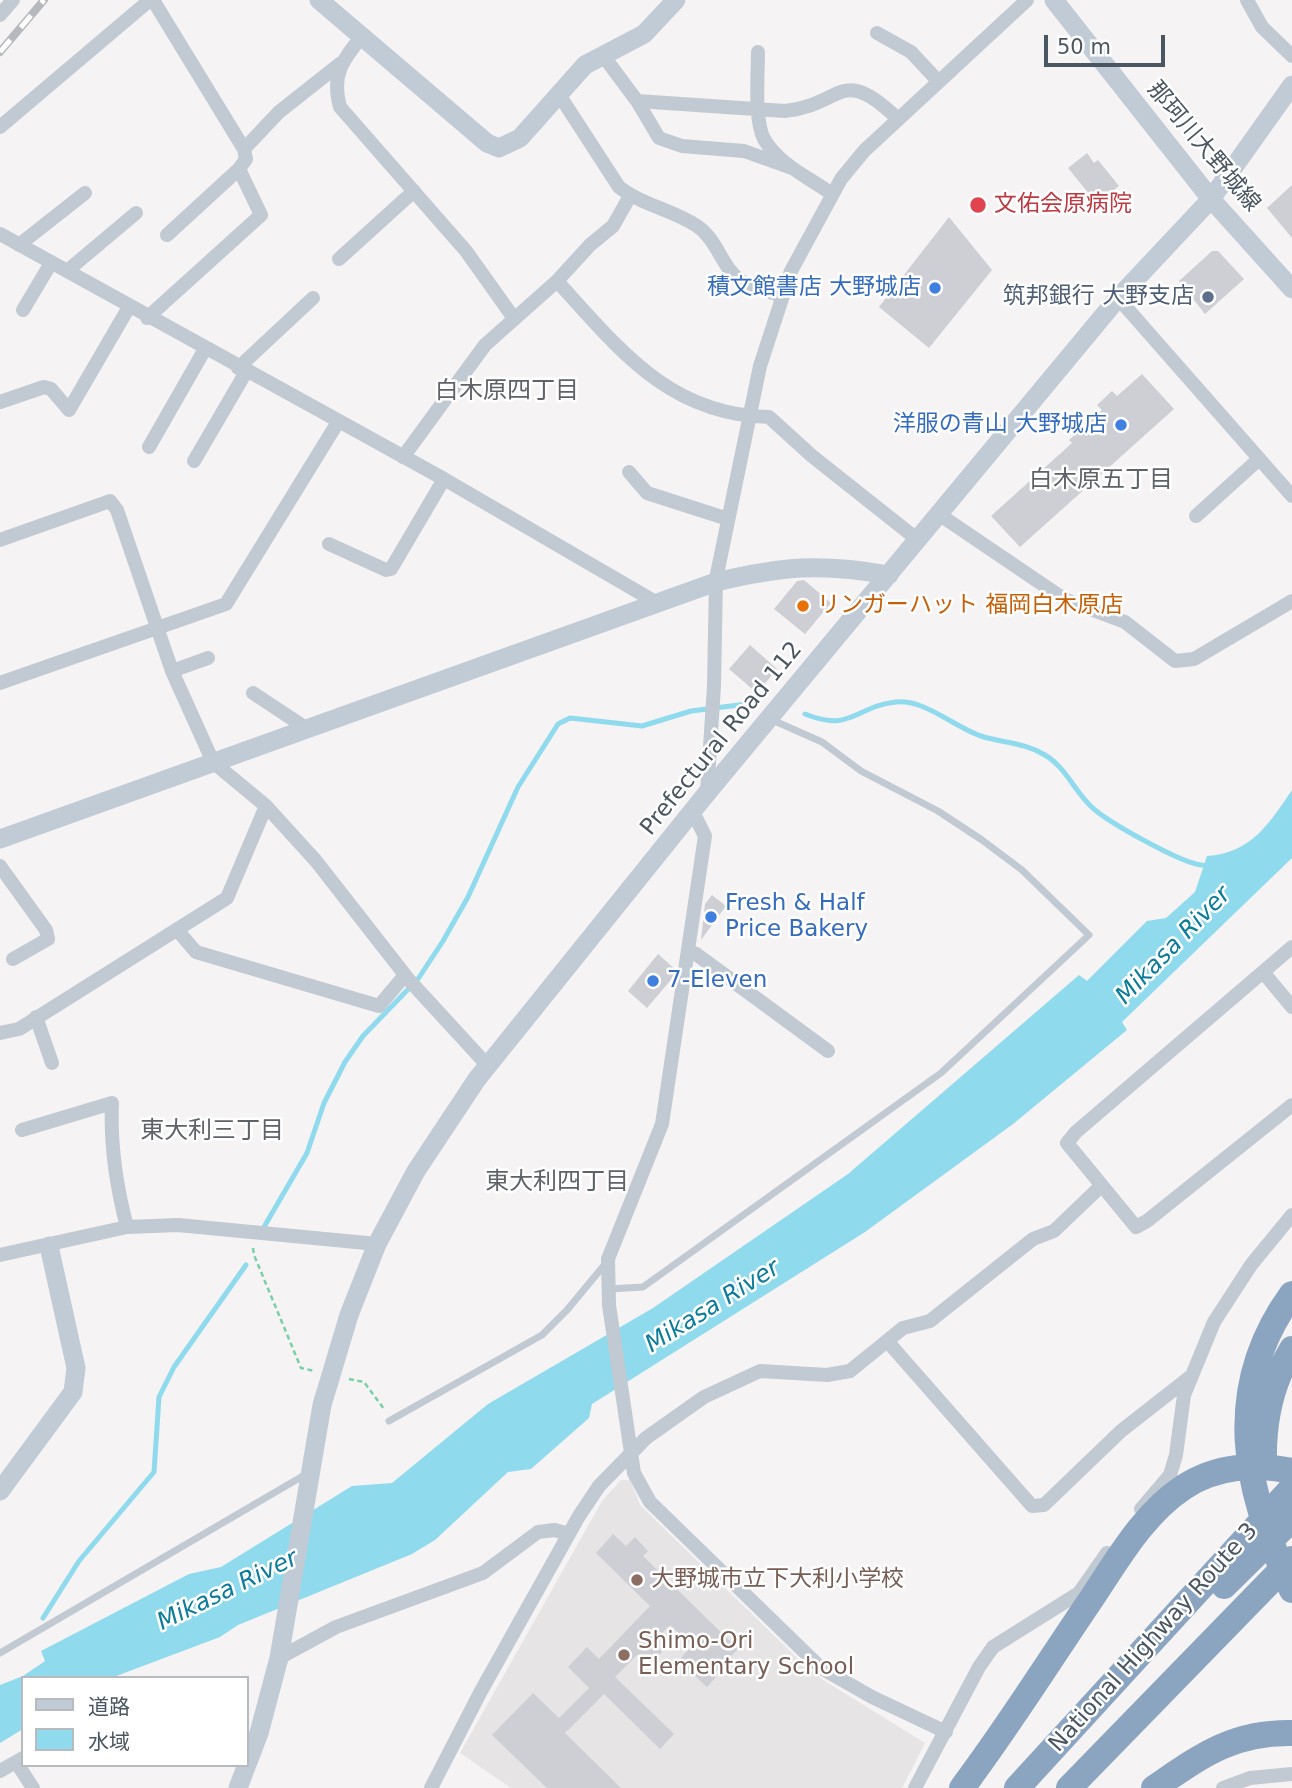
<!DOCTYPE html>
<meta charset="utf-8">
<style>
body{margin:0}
#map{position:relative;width:1292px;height:1788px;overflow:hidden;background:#f5f3f3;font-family:"DejaVu Sans","Noto Sans JP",sans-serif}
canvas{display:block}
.legend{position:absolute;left:21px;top:1676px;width:228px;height:91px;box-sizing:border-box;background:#fff;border:2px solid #b7bbc0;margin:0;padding:9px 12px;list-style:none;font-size:21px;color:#4a5661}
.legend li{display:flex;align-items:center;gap:14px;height:35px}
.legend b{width:35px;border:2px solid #b7bbc0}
.scale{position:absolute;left:1044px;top:35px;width:121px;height:32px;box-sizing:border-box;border:4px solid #4a5661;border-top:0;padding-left:9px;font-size:21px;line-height:24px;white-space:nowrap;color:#4a5661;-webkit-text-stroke:5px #fff;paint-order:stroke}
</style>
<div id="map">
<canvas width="1292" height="1788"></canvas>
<ul class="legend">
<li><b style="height:9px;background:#c1cbd6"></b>道路</li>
<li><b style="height:19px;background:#90daee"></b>水域</li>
</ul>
<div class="scale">50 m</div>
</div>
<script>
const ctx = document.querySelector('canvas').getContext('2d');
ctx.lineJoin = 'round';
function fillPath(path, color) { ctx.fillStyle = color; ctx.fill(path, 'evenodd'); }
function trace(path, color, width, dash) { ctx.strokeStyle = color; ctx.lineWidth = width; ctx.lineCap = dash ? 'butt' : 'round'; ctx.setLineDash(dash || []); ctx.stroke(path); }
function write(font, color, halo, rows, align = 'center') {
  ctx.font = font + ' "DejaVu Sans","Noto Sans JP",sans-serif'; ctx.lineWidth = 5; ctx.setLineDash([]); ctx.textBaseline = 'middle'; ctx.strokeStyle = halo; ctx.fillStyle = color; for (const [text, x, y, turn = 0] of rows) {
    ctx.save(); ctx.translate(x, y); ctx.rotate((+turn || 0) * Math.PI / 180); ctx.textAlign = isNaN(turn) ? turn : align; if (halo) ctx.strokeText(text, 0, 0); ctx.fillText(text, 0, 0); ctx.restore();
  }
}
fillPath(new Path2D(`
 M621,1480H630L640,1505L795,1656L823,1680L925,1743L902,1788H511L460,1753L602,1501Z`), '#e6e4e5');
fillPath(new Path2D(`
 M1292,790V858L1122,1022L1127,1030L1013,1124L865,1232L592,1404L589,1418L531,1469L508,1472L435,1540L412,1554L238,1625L220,1637L111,1678H23V1729L0,1743V1685L23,1676L45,1661L41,1651L189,1574L221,1567L352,1486L392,1483L488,1404L653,1308L848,1174L1079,975L1087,981L1147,921L1166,918L1195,892L1207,856C1251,853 1269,824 1292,790Z`), '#90daee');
trace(new Path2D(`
 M805,714C852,733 855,706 896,702C926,699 956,729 984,737C1006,743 1025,743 1045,755C1067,768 1076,795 1095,810C1111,823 1191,870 1208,865
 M264,1227L307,1153L324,1103L345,1062L363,1036L418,979L443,941L468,897L518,787L558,724L570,718L642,726L691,711L755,703
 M43,1618L79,1561L154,1472L159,1397L174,1367L246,1265`), '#90daee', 5);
fillPath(new Path2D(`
 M1087,153L1094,163L1098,160L1119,186L1103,198L1100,195L1094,200L1068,168Z
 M1292,185V238L1267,208Z
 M949,217L992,270L929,348L879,307Z
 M1212,251H1218L1244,279L1205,314L1179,281Z
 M1142,374L1174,409L1020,547L991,516L1072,443L1069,440L1102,410L1097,405L1112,391L1117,396Z
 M804,580L831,603L805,634L774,609L797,581Z
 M750,645L777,669L757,693L729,669Z
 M712,895L726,906L701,940L705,904Z
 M658,954L675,969V975L647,1008L628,991Z
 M613,1534L626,1546L635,1537L648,1551L643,1556L738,1649L713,1675L716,1677L707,1687L678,1661L692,1646L670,1625L653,1642L662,1652L649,1665L638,1654L615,1677L674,1734L660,1749L604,1694L565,1733L621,1788H547L492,1735L533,1693L559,1718L589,1688L568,1667L587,1647L599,1659L650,1606L596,1553Z`), '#cdcfd5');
trace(new Path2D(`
 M253,1248L254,1255L301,1368L315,1371
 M349,1379L364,1382L384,1409`), '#7ad0a6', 2.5, [5, 3.5]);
trace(new Path2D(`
 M609,1289L643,1287L941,1073L1089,935L1022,870L982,840L938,811L861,771L822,742L770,719
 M389,1421L542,1335L567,1310L606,1263
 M0,1653L308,1473`), '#c1cad2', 7);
trace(new Path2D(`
 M153,0L244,149L246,159L239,169L167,235
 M1247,0L1262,27L1292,56
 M0,15L13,0
 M877,33L911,52L938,81
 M362,36C343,60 331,74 340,107L466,251L513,317
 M758,52C758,75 754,120 764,139C778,164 810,178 832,194
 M602,54L637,101L785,111C844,105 840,63 898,119
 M558,93L619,187C642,205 673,210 697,226C717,239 722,268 741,281C752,288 769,291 782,296
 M637,101L659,138L682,146L744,151L792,168
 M0,127L150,0
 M244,149L279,112L341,63
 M0,234L444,479L659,604
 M19,245L85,193
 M339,259L414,191
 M67,271L136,213
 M557,281C619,349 669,415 769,417L812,456L918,540
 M1118,298L1292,496
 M23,310L51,263
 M147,318L261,215L239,169
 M238,368L313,298
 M0,402L44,387L51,389L69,410L129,307
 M149,447L205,349
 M403,457L485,345L557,281L590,245L613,226L630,196
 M194,461L246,372
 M629,472L647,493L728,519
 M940,515L1064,599L1125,622L1175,661L1194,659L1292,601
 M1196,516L1259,459
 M0,540L110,501L117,510L172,671L213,762L266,806L316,861L409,980L488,1066
 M329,544L386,570L391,569L444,479
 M172,671L208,658
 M0,683L226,604L338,422
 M253,693L306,728
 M707,793L714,686L716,579L760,366L791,271L841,179L864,151L1027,0
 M693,812L705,836L662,1124L608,1259L609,1305L634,1473L650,1502L821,1668L872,1697L946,1732
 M0,866L46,930L48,939L13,959
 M178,931L196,952L379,1006L405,975
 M1292,947L1076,1132L1067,1143L1136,1227L1147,1221L1292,1105
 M690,952L696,954L828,1051
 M1263,972L1292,1007
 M36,1017L52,1063
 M0,1033L19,1029L227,898L266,806
 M22,1130L112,1103C110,1146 116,1185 127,1227
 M0,1255L127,1227L178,1225L377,1244
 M888,1342L1032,1506L1044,1505L1121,1431L1190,1377
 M1141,1509L1170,1475L1176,1455L1184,1395L1214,1322L1251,1265L1292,1215
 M279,1658L336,1627L483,1573L538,1532L555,1530L568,1534
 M16,1762L33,1788
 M0,1771L23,1758
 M431,1788L481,1691L579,1516L599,1486L646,1438L704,1397L760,1371L827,1375L850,1371L903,1328L930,1321L1033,1239L1054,1231L1101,1186
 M915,1788L979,1667L993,1647L1079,1593L1107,1553
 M1223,1788L1250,1778L1292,1774`), '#c1cad2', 14);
trace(new Path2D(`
 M319,0L487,143L499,148L520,138L585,65L644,34L676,0
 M1054,0L1211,199L1292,289
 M0,839L716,582C783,566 821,563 889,575
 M0,1491L73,1392L76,1368L49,1246
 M238,1788L259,1733L279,1658L322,1405L349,1315L377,1244L416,1171L477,1079L707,793L1118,298L1211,199L1292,85`), '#c1cbd6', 19);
trace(new Path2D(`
 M1292,1294C1222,1390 1244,1491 1292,1590
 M1264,1462C1263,1422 1271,1383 1292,1349
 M1224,1586L1292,1519
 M962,1788C1008,1727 1049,1661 1092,1598C1118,1559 1144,1513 1184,1487C1216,1466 1255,1463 1292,1471
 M1017,1788L1292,1488
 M1069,1788L1292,1559
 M1154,1788C1201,1756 1232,1732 1292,1733`), '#8ba5c1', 26);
const rail = new Path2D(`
 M0,52L44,0`);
trace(rail, '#b5b8bd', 8);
trace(rail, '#fff', 5, [16]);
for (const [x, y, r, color] of [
 [978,205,9,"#e0444e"],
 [935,288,7,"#3f7fe0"],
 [1208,297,7,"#5c6f8a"],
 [1121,425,7,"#3f7fe0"],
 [803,606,7,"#e8710a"],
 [711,917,7,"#3f7fe0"],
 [653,981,7,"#3f7fe0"],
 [637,1580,7,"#8d6e63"],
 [624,1655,7,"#8d6e63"]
]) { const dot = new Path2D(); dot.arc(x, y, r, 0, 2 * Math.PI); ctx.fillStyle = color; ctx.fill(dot); trace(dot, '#fff', 2.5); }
write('23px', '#4a5661', '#fff', [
 ["那珂川大野城線",1203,147,50],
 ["Prefectural Road 112",722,739,-51],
 ["National Highway Route 3",1154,1638,-48]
]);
write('23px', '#be3a42', '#fff', [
 ["文佑会原病院",994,205]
], 'left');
write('23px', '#366cbe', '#fff', [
 ["積文館書店 大野城店",921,288],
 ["洋服の青山 大野城店",1107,425],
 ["Fresh & Half",725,904,"left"],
 ["Price Bakery",725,930,"left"],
 ["7-Eleven",667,981,"left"]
], 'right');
write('23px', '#4e5e75', '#fff', [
 ["筑邦銀行 大野支店",1194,297]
], 'right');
write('23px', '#c56008', '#fff', [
 ["リンガーハット 福岡白木原店",817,606]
], 'left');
write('23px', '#785e54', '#fff', [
 ["大野城市立下大利小学校",651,1580],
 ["Shimo-Ori",638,1642],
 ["Elementary School",638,1668]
], 'left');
write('24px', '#5f6368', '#fff', [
 ["白木原四丁目",507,392],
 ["白木原五丁目",1101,481],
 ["東大利三丁目",212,1132],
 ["東大利四丁目",557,1183]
]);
write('italic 24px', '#0c7c9b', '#fff', [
 ["Mikasa River",1174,946,-46],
 ["Mikasa River",713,1307,-32],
 ["Mikasa River",228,1591,-26]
]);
</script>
